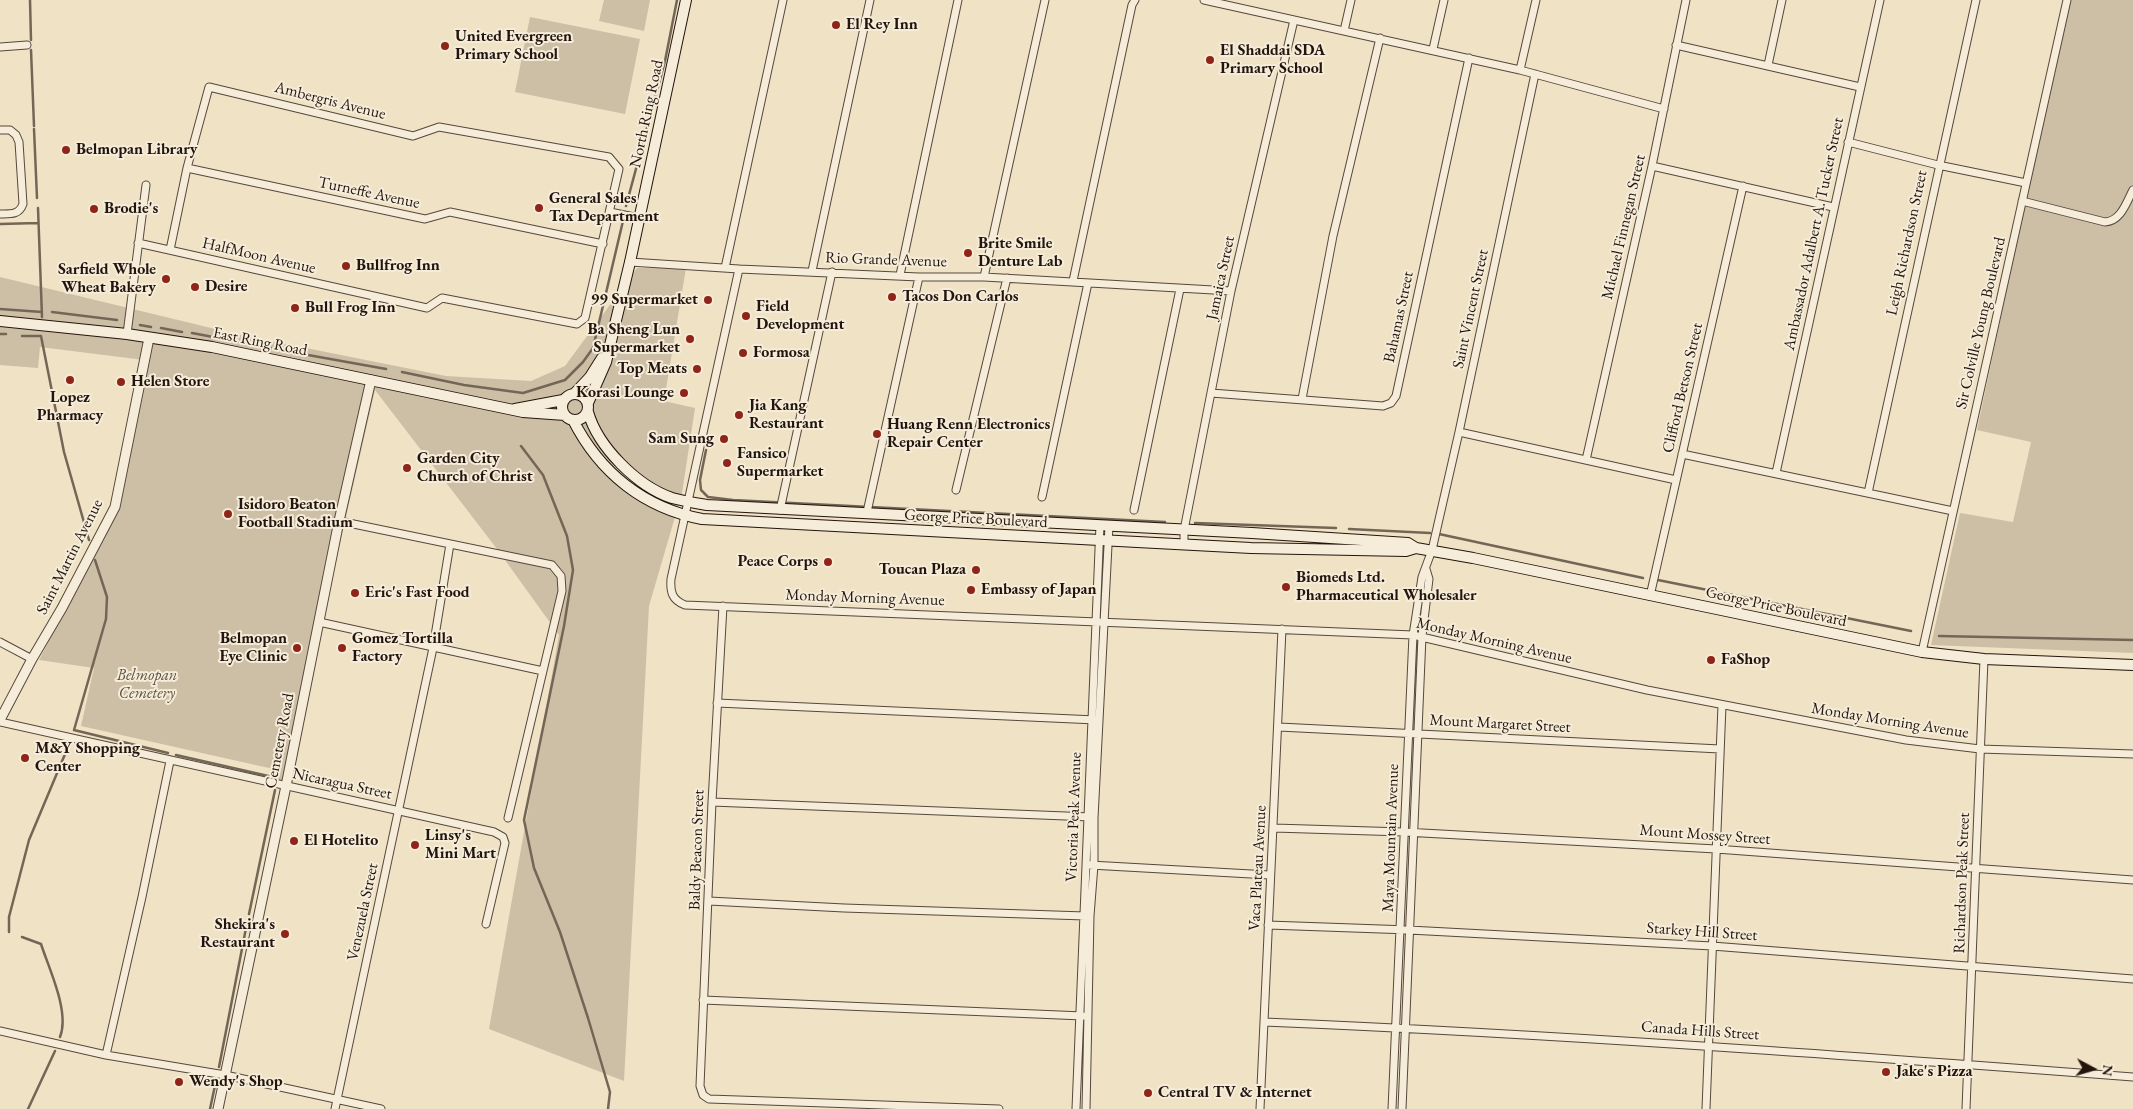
<!DOCTYPE html>
<style>
body{margin:0}
#map{position:relative;width:2133px;height:1109px;overflow:hidden;background:#efe2c5;font-family:"EB Garamond",serif}
canvas{display:block}
.north{position:absolute;left:2068px;top:1044px;width:50px;height:50px;-webkit-text-stroke:4px #f5ecd9;paint-order:stroke;rotate:96deg;font-size:14px;font-weight:700;line-height:20px;text-align:center;color:#23150d}
.north::after{content:'';display:block;margin:auto;width:18px;height:22px;background:#23150d;clip-path:polygon(50% 0,100% 100%,50% 72%,0 100%)}
</style>
<div id="map">
<canvas width="2133" height="1109"></canvas>
<div class="north">N</div>
</div>
<script>
const ctx = document.querySelector('canvas').getContext('2d');
ctx.lineJoin = 'round';
function fillPath(path, color) { ctx.fillStyle = color; ctx.fill(path, 'evenodd'); }
function trace(path, color, width, dash) { ctx.strokeStyle = color; ctx.lineWidth = width; ctx.lineCap = dash ? 'butt' : 'round'; ctx.setLineDash(dash || []); ctx.stroke(path); }
function write(font, color, halo, rows, align = 'center') {
  ctx.font = font + ' "EB Garamond",serif'; ctx.lineWidth = 4; ctx.setLineDash([]); ctx.textBaseline = 'middle'; ctx.strokeStyle = halo; ctx.fillStyle = color; for (const [text, x, y, turn = 0] of rows) {
    ctx.save(); ctx.translate(x, y); ctx.rotate((+turn || 0) * Math.PI / 180); ctx.textAlign = isNaN(turn) ? turn : align; if (halo) ctx.strokeText(text, 0, 0); ctx.fillText(text, 0, 0); ctx.restore();
  }
}
fillPath(new Path2D(`
 M604,0H650L644,31L599,21Z
 M2068,0H2133V653L1931,645L1960,513L2013,522L2031,442L1977,430Z
 M530,17L640,39L625,114L515,92Z
 M637,268H686L664,401L695,408L682,493L649,606L624,1081L489,1029L559,635L497,549L375,390L285,784H277L278,770L81,726L94,668L39,660L117,510L144,360L40,347L38,368L0,365V277L236,334L446,376L531,381L565,366Z`), '#ccbfa6');
trace(new Path2D(`
 M30,0L31,40
 M31,50L34,126
 M34,129L37,198
 M626,206L665,61L677,0
 M38,208L42,317
 M0,224L38,223
 M0,309L42,312
 M52,312L117,320
 M140,325L151,327
 M161,328L182,332
 M192,333L261,346
 M0,334H6
 M22,336H41L64,452L89,540
 M269,348L386,369
 M402,372L464,385L523,393L565,380L583,362L593,348L623,221
 M521,446L543,475L567,536L573,570L564,626L524,820L534,868L560,932L588,1018L610,1092L608,1109
 M706,450L700,480L701,490L708,497L733,500L1165,522
 M1195,523L1336,528
 M1349,529L1430,533
 M1439,534L1643,578
 M95,560L107,597L106,619L74,730L168,753
 M1658,580L1911,631
 M1939,636L2133,640
 M176,755L277,778
 M249,914L275,790
 M9,932V917L29,840L68,747
 M22,937L41,944C49,969 70,1012 60,1037
 M219,1067L247,923
 M28,1109L55,1051
 M210,1109L216,1081`), '#746656', 2.5);
const minor = new Path2D(`
 M1204,0L1520,70L1664,109
 M1344,31L1351,0
 M1676,45L1860,87
 M0,47L27,45
 M1433,49L1444,0
 M1768,65L1782,0
 M1520,70L1536,0
 M0,130H10L16,135L19,142L23,204C19,215 11,214 0,214
 M1848,142L1938,165L2026,183
 M1652,166L1833,207
 M187,168L425,219L450,212L603,244
 M2022,201L2105,222C2121,221 2126,203 2133,190
 M610,212L639,218
 M138,243L427,308L442,298L577,324L585,318L619,169L609,157L439,127L413,136L209,87L187,168L170,250
 M630,262L739,269L919,277H984L1231,291
 M725,268L783,0
 M739,269L671,579C670,592 672,600 685,605L1413,635L1647,690L1906,740L1980,749L2133,754
 M812,271L870,0
 M900,275L958,0
 M984,277L1045,0
 M1073,281L1132,5L1135,0
 M127,334L146,185
 M1211,393L1383,406L1391,403L1396,396L1469,58
 M1302,399L1333,236L1380,38
 M1459,432L1676,480
 M1682,454L1953,511
 M1586,460L1652,166L1686,0
 M1776,473L1880,0
 M956,490L1007,278
 M1868,493L1976,0
 M1042,497L1088,283
 M780,510L832,272
 M1134,510L1180,289
 M867,512L919,277
 M339,521L552,565L561,576L562,591L508,818
 M1184,544V530L1231,291L1294,20
 M1650,596L1743,186
 M723,606L712,802L700,1086L703,1095L709,1099L999,1109
 M319,622L543,671
 M0,642L32,659
 M1922,652L2067,0
 M717,703L1096,720
 M0,722L494,832L503,837L505,843L486,924
 M1279,727L1720,749
 M712,802L1091,817
 M1274,828L1404,832L1716,849L2133,880
 M1090,865L1269,875
 M709,901L844,908L1085,916
 M1268,925L1409,930L1712,946L2133,979
 M703,1000L1083,1016
 M1264,1022C1554,1034 1844,1055 2133,1077
 M0,1031L106,1055L225,1075L381,1109
 M106,1055L142,897L170,761
 M335,1109L433,648L450,544
 M1076,1109L1100,525
 M1086,1109L1090,916L1094,865V818L1109,526
 M1260,1109L1282,629
 M1392,1109L1413,635L1422,577L1432,550L1459,432L1535,74
 M1402,1109L1422,636L1429,579L1426,569
 M1706,1109L1722,705
 M1966,1109L1984,659`);
const tertiary = new Path2D(`
 M0,720L32,659L62,608L115,507L149,338
 M218,1109L286,786L339,521L371,380`);
const secondary = new Path2D(`
 M0,321L127,334L212,347L523,412L565,415
 M575,393L590,377L602,358
 M562 407a13 13 0 1 1 26 0a13 13 0 1 1-26 0Z
 M588,403L606,362L630,262L686,0
 M515,409L563,400
 M588,412C598,447 637,486 672,498C683,501 695,503 707,505L1252,533L1408,543L1416,548L1473,558L1922,652L1984,659L2133,665
 M573,420C600,473 644,508 702,519L1251,548L1406,551L1416,548`);
trace(minor, '#56483b', 9);
trace(tertiary, '#56483b', 11);
trace(secondary, '#23150d', 12);
trace(minor, '#f5ecd9', 7);
trace(tertiary, '#f5ecd9', 9);
trace(secondary, '#f5ecd9', 10);
for (const [x, y, r, color] of [
 [836,25,5,"#8f2418"],
 [445,46,5,"#8f2418"],
 [1210,60,5,"#8f2418"],
 [66,150,5,"#8f2418"],
 [539,208,5,"#8f2418"],
 [94,209,5,"#8f2418"],
 [968,253,5,"#8f2418"],
 [346,266,5,"#8f2418"],
 [166,279,5,"#8f2418"],
 [195,287,5,"#8f2418"],
 [892,297,5,"#8f2418"],
 [708,300,5,"#8f2418"],
 [295,308,5,"#8f2418"],
 [746,316,5,"#8f2418"],
 [690,339,5,"#8f2418"],
 [743,353,5,"#8f2418"],
 [697,369,5,"#8f2418"],
 [70,380,5,"#8f2418"],
 [121,382,5,"#8f2418"],
 [684,393,5,"#8f2418"],
 [739,415,5,"#8f2418"],
 [877,434,5,"#8f2418"],
 [724,439,5,"#8f2418"],
 [727,463,5,"#8f2418"],
 [407,468,5,"#8f2418"],
 [228,514,5,"#8f2418"],
 [828,562,5,"#8f2418"],
 [976,570,5,"#8f2418"],
 [1286,587,5,"#8f2418"],
 [971,590,5,"#8f2418"],
 [355,593,5,"#8f2418"],
 [297,648,5,"#8f2418"],
 [342,648,5,"#8f2418"],
 [1711,660,5,"#8f2418"],
 [25,758,5,"#8f2418"],
 [294,841,5,"#8f2418"],
 [415,845,5,"#8f2418"],
 [285,934,5,"#8f2418"],
 [1886,1072,5,"#8f2418"],
 [179,1082,5,"#8f2418"],
 [1148,1093,5,"#8f2418"]
]) { const dot = new Path2D(); dot.arc(x, y, r, 0, 2 * Math.PI); ctx.fillStyle = color; ctx.fill(dot); trace(dot, '#f5ecd9', 2); }
write('bold 16px', '#23150d', '#f5ecd9', [
 ["El Rey Inn",846,25],
 ["United Evergreen",455,37],
 ["Primary School",455,55],
 ["El Shaddai SDA",1220,51],
 ["Primary School",1220,69],
 ["Belmopan Library",76,150],
 ["General Sales",549,199],
 ["Tax Department",549,217],
 ["Brodie's",104,209],
 ["Brite Smile",978,244],
 ["Denture Lab",978,262],
 ["Bullfrog Inn",356,266],
 ["Sarfield Whole",156,270,"right"],
 ["Wheat Bakery",156,288,"right"],
 ["Desire",205,287],
 ["Tacos Don Carlos",902,297],
 ["99 Supermarket",698,300,"right"],
 ["Field",756,307],
 ["Development",756,325],
 ["Bull Frog Inn",305,308],
 ["Ba Sheng Lun",680,330,"right"],
 ["Supermarket",680,348,"right"],
 ["Formosa",753,353],
 ["Top Meats",687,369,"right"],
 ["Helen Store",131,382],
 ["Korasi Lounge",674,393,"right"],
 ["Lopez",70,398,"center"],
 ["Pharmacy",70,416,"center"],
 ["Jia Kang",749,406],
 ["Restaurant",749,424],
 ["Huang Renn Electronics",887,425],
 ["Repair Center",887,443],
 ["Sam Sung",714,439,"right"],
 ["Fansico",737,454],
 ["Supermarket",737,472],
 ["Garden City",417,459],
 ["Church of Christ",417,477],
 ["Isidoro Beaton",238,505],
 ["Football Stadium",238,523],
 ["Peace Corps",818,562,"right"],
 ["Toucan Plaza",966,570,"right"],
 ["Biomeds Ltd.",1296,578],
 ["Pharmaceutical Wholesaler",1296,596],
 ["Embassy of Japan",981,590],
 ["Eric's Fast Food",365,593],
 ["Belmopan",287,639,"right"],
 ["Eye Clinic",287,657,"right"],
 ["Gomez Tortilla",352,639],
 ["Factory",352,657],
 ["FaShop",1721,660],
 ["M&Y Shopping",35,749],
 ["Center",35,767],
 ["Linsy's",425,836],
 ["Mini Mart",425,854],
 ["El Hotelito",304,841],
 ["Shekira's",275,925,"right"],
 ["Restaurant",275,943,"right"],
 ["Jake's Pizza",1896,1072],
 ["Wendy's Shop",189,1082],
 ["Central TV & Internet",1158,1093]
], 'left');
write('16px', '#23150d', '#f5ecd9', [
 ["Ambergris Avenue",330,101,14],
 ["North Ring Road",647,114,-78],
 ["Turneffe Avenue",369,193,12],
 ["Michael Finnegan Street",1624,227,-77],
 ["Ambassador Adalbert A. Tucker Street",1814,234,-78],
 ["Leigh Richardson Street",1907,243,-78],
 ["HalfMoon Avenue",259,256,13],
 ["Rio Grande Avenue",886,260,2],
 ["Jamaica Street",1221,278,-78],
 ["Saint Vincent Street",1471,309,-78],
 ["Bahamas Street",1399,317,-78],
 ["Sir Colville Young Boulevard",1981,323,-77],
 ["East Ring Road",260,342,11],
 ["Clifford Betson Street",1683,388,-77],
 ["George Price Boulevard",976,519,3],
 ["Saint Martin Avenue",70,557,-63],
 ["Monday Morning Avenue",865,598,2],
 ["George Price Boulevard",1776,607,12],
 ["Monday Morning Avenue",1494,641,13],
 ["Monday Morning Avenue",1890,721,9],
 ["Mount Margaret Street",1500,724,3],
 ["Cemetery Road",280,741,-79],
 ["Nicaragua Street",342,784,12],
 ["Victoria Peak Avenue",1074,817,-88],
 ["Mount Mossey Street",1705,835,4],
 ["Maya Mountain Avenue",1391,838,-88],
 ["Baldy Beacon Street",697,850,-88],
 ["Vaca Plateau Avenue",1258,868,-87],
 ["Richardson Peak Street",1962,883,-88],
 ["Venezuela Street",363,912,-78],
 ["Starkey Hill Street",1702,932,4],
 ["Canada Hills Street",1700,1031,4]
]);
write('italic 16px', '#5e5043', '#f5ecd9', [
 ["Belmopan",147,676],
 ["Cemetery",147,694]
]);
</script>
